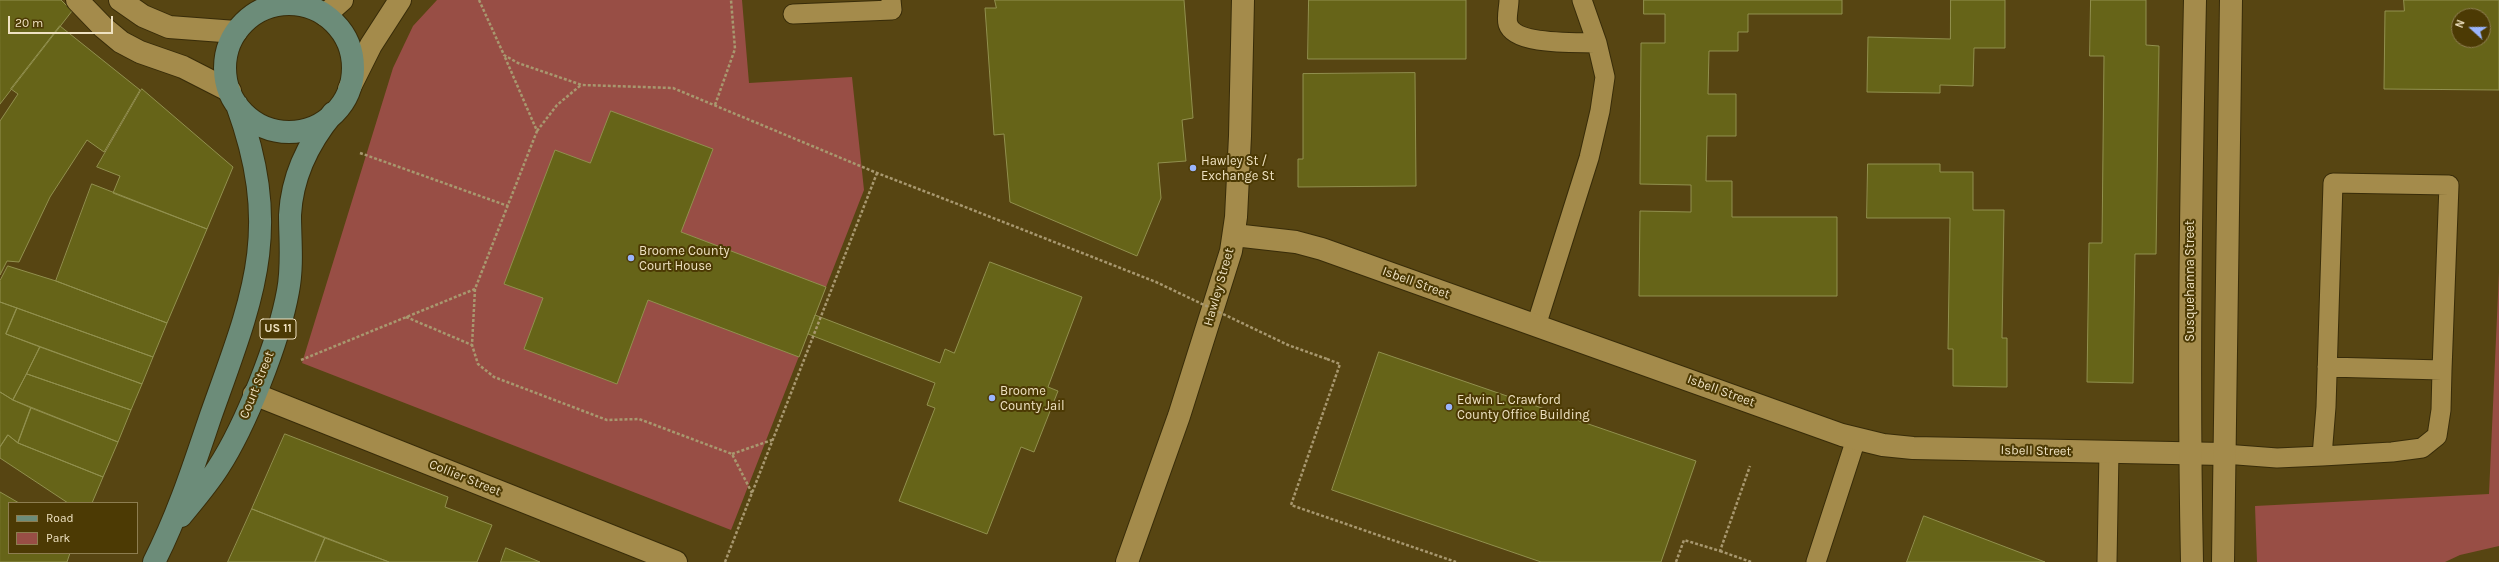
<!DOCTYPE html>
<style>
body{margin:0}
#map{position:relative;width:2499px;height:562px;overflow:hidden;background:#574512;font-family:Karla,sans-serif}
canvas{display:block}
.legend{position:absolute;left:8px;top:502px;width:130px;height:52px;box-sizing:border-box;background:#4c3a04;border:1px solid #8d7d50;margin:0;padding:5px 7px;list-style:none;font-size:12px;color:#efe2c2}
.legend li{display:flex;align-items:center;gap:8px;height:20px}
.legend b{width:20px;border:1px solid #8d7d50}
.north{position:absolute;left:2451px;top:8px;width:40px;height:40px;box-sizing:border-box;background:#4c3a04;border:1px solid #8d7d50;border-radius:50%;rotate:291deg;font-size:11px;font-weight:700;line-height:16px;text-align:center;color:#efe2c2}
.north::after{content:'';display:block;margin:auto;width:14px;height:18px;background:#9ab5fd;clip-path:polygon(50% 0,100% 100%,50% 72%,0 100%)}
.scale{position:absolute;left:8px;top:16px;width:105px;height:18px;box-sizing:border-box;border:2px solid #efe2c2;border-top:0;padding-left:5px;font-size:12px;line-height:14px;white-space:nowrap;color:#efe2c2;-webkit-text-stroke:3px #4c3a04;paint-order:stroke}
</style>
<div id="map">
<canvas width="2499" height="562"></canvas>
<ul class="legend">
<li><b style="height:5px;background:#6c8c79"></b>Road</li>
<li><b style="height:11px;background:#984e45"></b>Park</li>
</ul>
<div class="north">N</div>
<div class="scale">20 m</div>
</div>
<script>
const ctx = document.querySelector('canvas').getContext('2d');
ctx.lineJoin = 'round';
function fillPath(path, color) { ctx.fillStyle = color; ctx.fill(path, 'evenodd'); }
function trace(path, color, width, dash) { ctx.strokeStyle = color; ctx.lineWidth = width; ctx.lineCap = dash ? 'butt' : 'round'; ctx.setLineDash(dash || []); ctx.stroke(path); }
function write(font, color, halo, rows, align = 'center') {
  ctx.font = font + ' Karla,sans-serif'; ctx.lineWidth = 4; ctx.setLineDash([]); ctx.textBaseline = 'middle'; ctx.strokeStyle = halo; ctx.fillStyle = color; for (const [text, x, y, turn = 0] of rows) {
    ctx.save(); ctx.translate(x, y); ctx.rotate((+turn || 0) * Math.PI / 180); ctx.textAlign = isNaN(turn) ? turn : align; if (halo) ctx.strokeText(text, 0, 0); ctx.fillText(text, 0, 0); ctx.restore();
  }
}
fillPath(new Path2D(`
 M437,0H742L749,83L852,77L864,190L731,530L302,363L393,68L413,26Z
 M2499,272V546L2460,555L2445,562H2257L2255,506L2489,494Z`), '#984e45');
const building = new Path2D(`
 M0,0H61L72,11L0,104Z
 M995,0H1184L1193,118L1182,120L1186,161L1158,163L1161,198L1137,256L1010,202L1004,134L994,135L985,8H996Z
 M1309,0H1466V59H1308Z
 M1644,0H1842V14H1748V32H1738V51H1709L1708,94H1736V136H1707L1706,181H1732V217H1837V296H1639L1640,211L1691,212V185L1640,184L1641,43H1665V14H1644Z
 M1951,0H2005V48H1974L1973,86L1940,85V93L1867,92L1868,37L1950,39Z
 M2091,0H2146V45L2159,46L2156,254H2135L2133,383L2087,382L2089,243H2102L2104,56H2090Z
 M2404,0H2499V90L2384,89L2385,11H2404ZM2459,16H2483V40H2459Z
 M60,26L140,90L104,152L87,140L50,197L19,262L7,261L0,275V121L18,94L11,89Z
 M1415,73L1416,186L1298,187V159H1303V74Z
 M142,89L233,167L207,229L113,193L120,176L97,167Z
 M611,111L713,149L681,232L826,287L799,357L648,300L617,384L524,349L543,298L504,284L555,150L590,163Z
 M1868,164H1940V172H1973V210H2004L2002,338H2007V387L1953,386V349H1948L1950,218H1867Z
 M92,184L207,229L167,323L56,281Z
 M990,262L1082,297L1048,387L1058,391L1034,452L1021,447L987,534L899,501L935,408L927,405L935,383L808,334L815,315L940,363L945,349L954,353Z
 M8,266L56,281L167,323L153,357L0,302V281Z
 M0,302L17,308L6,334L40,347L13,400L0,392Z
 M17,308L153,357L142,384L6,334Z
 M40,347L142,384L131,410L27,374Z
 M1379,352L1696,461L1661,562H1541L1332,490Z
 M27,374L131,410L118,442L13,400Z
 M0,392L13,400L31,408L18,443L8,435L0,447Z
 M31,408L118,442L103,477L18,443Z
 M285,434L448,497L445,507L492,525L477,562H389L252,509Z
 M8,435L18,443L103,477L92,503H68L0,458V447Z
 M0,492L19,503H9V553H70L67,562H0Z
 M252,509L325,538L315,562H228Z
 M1924,516L2045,562H1907Z
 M325,538L389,562H315Z
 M506,548L540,562H501Z`);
fillPath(building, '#666418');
trace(building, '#91904e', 1);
const service = new Path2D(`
 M1509,0C1509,7 1506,18 1508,24C1515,46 1577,42 1597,43
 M793,14L892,10L891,0
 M1536,326L1589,158L1600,111L1605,77L1597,43L1582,0
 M2224,454L2277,458L2322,456L2326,407L2333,183L2449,185L2442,370L2327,367
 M2322,456L2392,452L2422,448L2437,436L2441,410L2442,370
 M1816,562L1856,439
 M2107,562L2109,452`);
const minor = new Path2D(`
 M1234,235L1296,242L1322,249L1842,435L1883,445L1913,448L2224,454
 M254,394L676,562
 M1127,562L1179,416L1231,251L1236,217L1240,136L1243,0`);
const tertiary = new Path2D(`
 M77,0L103,27L121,42L140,52L183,67L230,91
 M120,0L143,16L169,27L236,32
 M2192,562C2188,375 2191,187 2195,0
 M2223,562L2231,0`);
const secondary = new Path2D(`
 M325,15L342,0
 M349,89L371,45L400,0`);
const primary = new Path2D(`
 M225 68a64 64 0 1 1 128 0a64 64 0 1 1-128 0Z
 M181,516C194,500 207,485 218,468C246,425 279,341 288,291C293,265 290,240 290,215C292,176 309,142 333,113
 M154,562C178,515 194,465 211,415C253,297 283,231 237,105`);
trace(service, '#382c09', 21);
trace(minor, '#382c09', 24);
trace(tertiary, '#382c09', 24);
trace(secondary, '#382c09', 24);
trace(primary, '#382c09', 24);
trace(new Path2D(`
 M479,0L504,55L518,63L582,85L673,88L877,173L960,205
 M715,105L735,49L731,0
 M537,131L557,105L581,85
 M360,153L508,206
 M475,289L472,345L478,364L494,377L607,420L639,419L732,454L752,493
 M406,317L472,345
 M1327,359L1340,364L1291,505L1456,562
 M301,360L475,289L537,131L504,55
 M732,454L772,440
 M1720,551L1751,562
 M725,562L877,173
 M1676,562L1684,540L1720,551L1750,466`), '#a8986f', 2.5, [3, 2]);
trace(service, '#a48b4b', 19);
trace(minor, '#a48b4b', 22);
trace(tertiary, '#a48b4b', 22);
trace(secondary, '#a48b4b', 22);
trace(primary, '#6c8c79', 22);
trace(new Path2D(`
 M960,205L1156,282L1288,345L1327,359`), '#a8986f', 2.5, [3, 2]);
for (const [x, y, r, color] of [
 [1193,168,4,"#9ab5fd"],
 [631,258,4,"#9ab5fd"],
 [992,398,4,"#9ab5fd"],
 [1449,407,4,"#9ab5fd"]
]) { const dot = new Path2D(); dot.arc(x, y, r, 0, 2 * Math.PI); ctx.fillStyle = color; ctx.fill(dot); trace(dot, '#4c3a04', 1.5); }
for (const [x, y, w] of [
 [278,329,36]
]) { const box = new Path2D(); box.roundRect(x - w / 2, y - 10, w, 20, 3); ctx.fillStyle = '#4c3a04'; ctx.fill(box); trace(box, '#efe2c2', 1); }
write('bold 12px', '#efe2c2', null, [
 ["US 11",278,329]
]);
write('13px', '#efe2c2', '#4c3a04', [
 ["Hawley St /",1201,161],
 ["Exchange St",1201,176],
 ["Broome County",639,251],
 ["Court House",639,266],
 ["Broome",1000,391],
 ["County Jail",1000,406],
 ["Edwin L. Crawford",1457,400],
 ["County Office Building",1457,415]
], 'left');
write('13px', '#efe2c2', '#4c3a04', [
 ["Susquehanna Street",2190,281,-90],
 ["Isbell Street",1416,283,20],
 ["Hawley Street",1219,287,-74],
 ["Court Street",257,385,-68],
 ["Isbell Street",1721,391,20],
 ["Isbell Street",2036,451,1],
 ["Collier Street",465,478,22]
]);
</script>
